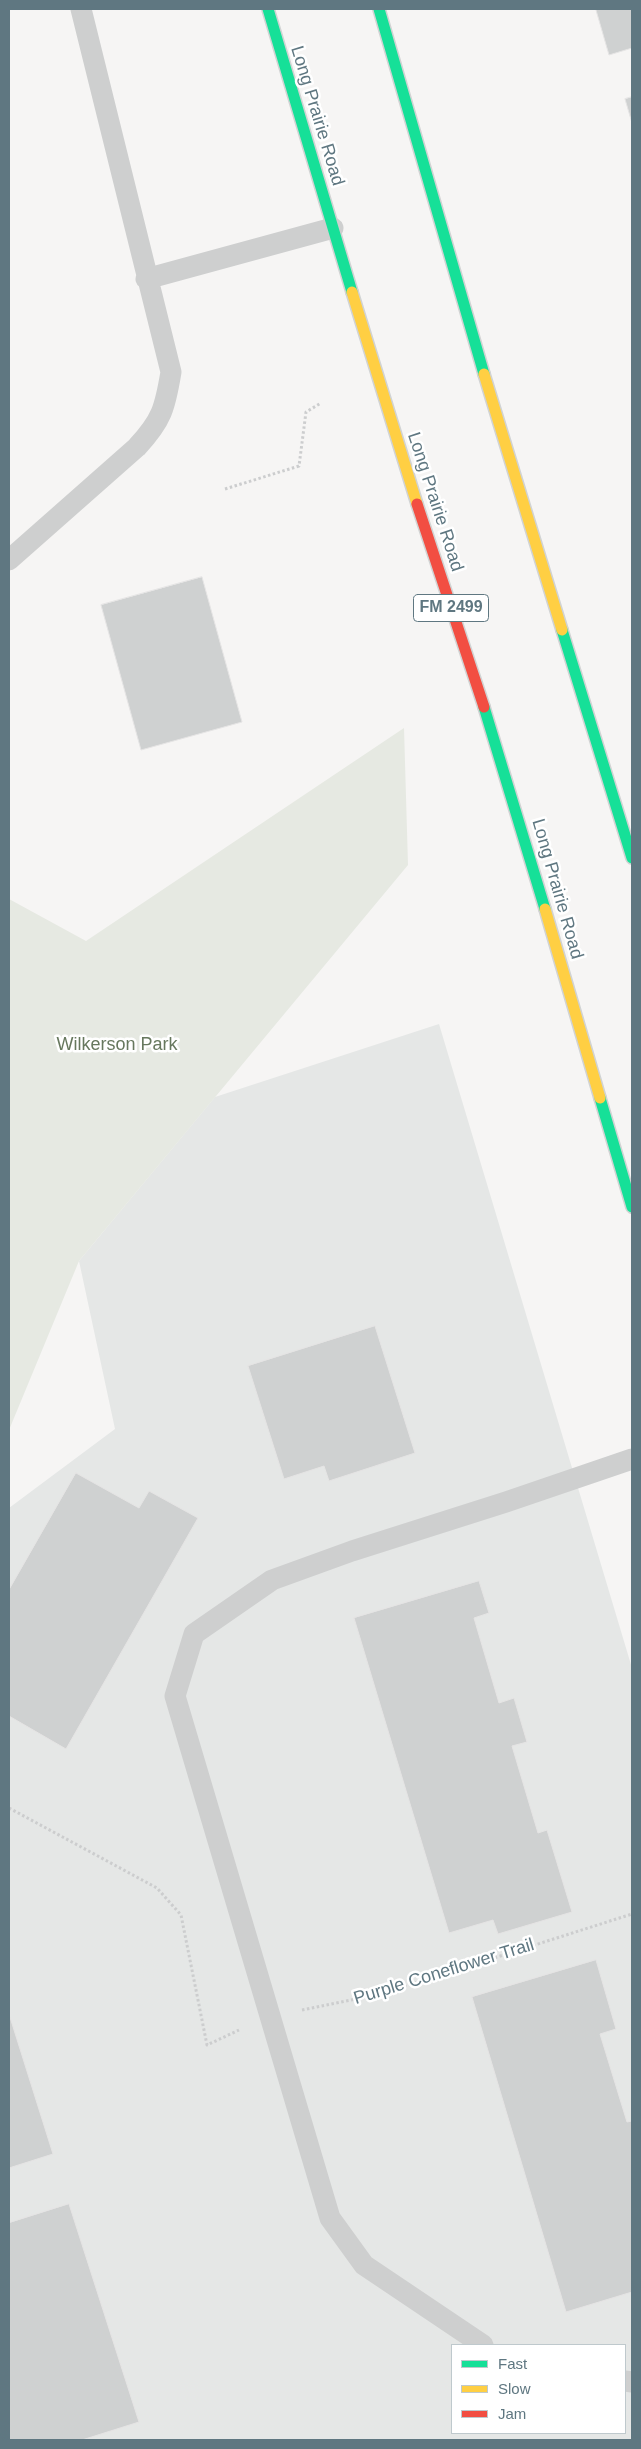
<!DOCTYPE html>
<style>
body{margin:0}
#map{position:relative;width:641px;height:2449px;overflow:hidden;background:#f6f5f4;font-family:Helvetica,sans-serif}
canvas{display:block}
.frame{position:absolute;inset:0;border:10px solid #5f7781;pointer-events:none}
.legend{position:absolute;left:451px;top:2344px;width:175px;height:90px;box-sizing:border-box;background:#fff;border:1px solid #bfc9cd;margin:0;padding:6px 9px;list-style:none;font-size:15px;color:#5f7781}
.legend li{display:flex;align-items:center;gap:10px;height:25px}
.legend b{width:25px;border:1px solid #bfc9cd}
</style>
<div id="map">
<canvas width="641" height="2449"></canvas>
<div class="frame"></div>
<ul class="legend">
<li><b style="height:6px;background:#16e098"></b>Fast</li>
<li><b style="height:6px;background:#ffcf43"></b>Slow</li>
<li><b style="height:6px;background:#f24e42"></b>Jam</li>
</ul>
</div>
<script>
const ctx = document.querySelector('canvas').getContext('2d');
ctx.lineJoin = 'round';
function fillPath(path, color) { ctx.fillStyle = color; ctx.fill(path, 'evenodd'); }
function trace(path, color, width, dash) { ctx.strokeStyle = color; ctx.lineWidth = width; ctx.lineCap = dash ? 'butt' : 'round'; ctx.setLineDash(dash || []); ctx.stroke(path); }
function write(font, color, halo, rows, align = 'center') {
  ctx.font = font + ' Helvetica,sans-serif'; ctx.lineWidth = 5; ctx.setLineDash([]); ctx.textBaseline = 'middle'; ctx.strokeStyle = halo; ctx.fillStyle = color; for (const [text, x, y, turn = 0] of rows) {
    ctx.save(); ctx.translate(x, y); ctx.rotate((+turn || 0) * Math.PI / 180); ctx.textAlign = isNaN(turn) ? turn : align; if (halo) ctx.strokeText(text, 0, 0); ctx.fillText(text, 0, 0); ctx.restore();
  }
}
fillPath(new Path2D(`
 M439,1024L632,1668V2440H9V1508L115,1429L79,1261L215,1097ZM452,2345H625V2433H452Z`), '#e5e7e6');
fillPath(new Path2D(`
 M404,728L408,865L79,1261L9,1430V899L86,941Z`), '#e6e9e2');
const building = new Path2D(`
 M632,9V48L609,55L596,10Z
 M632,97V123L625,99Z
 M202,577L242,722L141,750L101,605Z
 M375,1326L415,1453L329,1481L324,1466L284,1479L248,1366Z
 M76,1473L139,1508L149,1491L198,1518L66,1749L9,1716V1590Z
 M479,1581L489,1613L474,1618L499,1703L514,1698L527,1742L512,1746L538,1833L547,1830L572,1912L498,1934L493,1920L449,1933L354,1618Z
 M596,1960L616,2029L600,2034L627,2122L632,2121V2292L566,2312L472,1997Z
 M9,2014L53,2154L9,2168Z
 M69,2204L139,2422L82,2440H9V2223Z`);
fillPath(building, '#cfd1d1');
trace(building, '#e5e4e4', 1);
const fast = new Path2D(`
 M268,9L352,292
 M379,9L484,374
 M562,630L632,858
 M484,707L545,909
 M600,1098L632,1207`);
const slow = new Path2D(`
 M352,292L417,504
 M484,374L562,630
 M545,909L600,1098`);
const jam = new Path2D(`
 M417,504L484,707`);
trace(fast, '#d1d3d3', 14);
trace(slow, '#d1d3d3', 14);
trace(jam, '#d1d3d3', 14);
trace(new Path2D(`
 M225,489L299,466L306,412L321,403
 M9,1808L157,1888L181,1915L207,2045L239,2030
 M302,2010L381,1994L632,1914`), '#cccdce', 3, [2.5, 2.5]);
trace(new Path2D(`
 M146,279L333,228
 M9,560L137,447C162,420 165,408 171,372L81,9
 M483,2345L364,2265L330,2218L175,1696L194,1634L272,1580L352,1551L506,1502L632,1459
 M625,2381L632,2382`), '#cecfcf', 21);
trace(fast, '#16e098', 11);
trace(slow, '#ffcf43', 11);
trace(jam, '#f24e42', 11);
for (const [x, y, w] of [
 [451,608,75]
]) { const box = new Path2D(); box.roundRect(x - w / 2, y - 13.5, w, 27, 4); ctx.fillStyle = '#fff'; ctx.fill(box); trace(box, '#5f7781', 1); }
write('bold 16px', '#5f7781', null, [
 ["FM 2499",451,608]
]);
write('18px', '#5f7781', '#fff', [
 ["Long Prairie Road",317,116,73],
 ["Long Prairie Road",435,502,72],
 ["Long Prairie Road",557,889,74],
 ["Purple Coneflower Trail",444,1972,-17]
]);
write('18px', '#67785e', '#fff', [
 ["Wilkerson Park",117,1045]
]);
</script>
